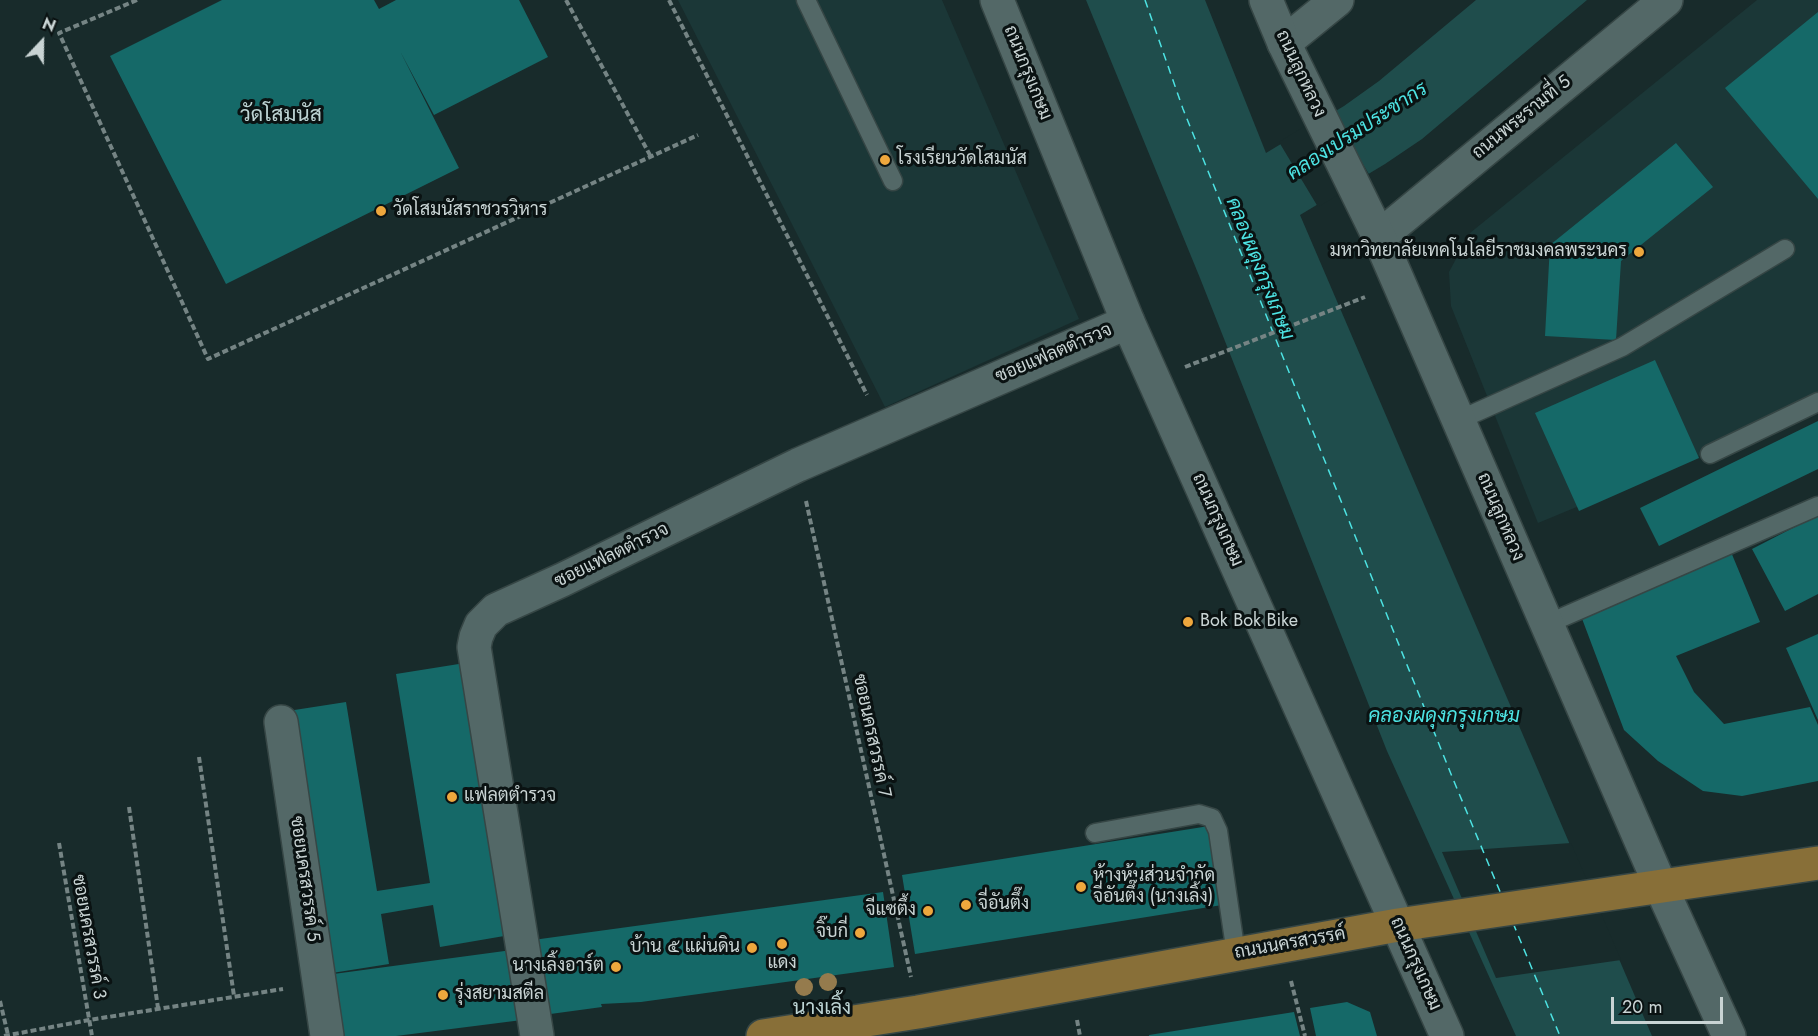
<!DOCTYPE html>
<meta charset="utf-8">
<style>
body{margin:0}
#map{position:relative;width:1818px;height:1036px;overflow:hidden;background:#182b2b;font-family:Jost,sans-serif}
canvas{display:block}
.north{position:absolute;left:12px;top:12px;width:60px;height:60px;-webkit-text-stroke:4px #0a1212;paint-order:stroke;rotate:22deg;font-size:16px;font-weight:700;line-height:24px;text-align:center;color:#c9d4d4}
.north::after{content:'';display:block;margin:auto;width:21px;height:27px;background:#c9d4d4;clip-path:polygon(50% 0,100% 100%,50% 72%,0 100%)}
.scale{position:absolute;left:1611px;top:997px;width:112px;height:27px;box-sizing:border-box;border:3px solid #c9d4d4;border-top:0;padding-left:8px;font-size:18px;line-height:21px;white-space:nowrap;color:#c9d4d4;-webkit-text-stroke:4px #0a1212;paint-order:stroke}
</style>
<div id="map">
<canvas width="1818" height="1036"></canvas>
<div class="north">N</div>
<div class="scale">20 m</div>
</div>
<script>
const ctx = document.querySelector('canvas').getContext('2d');
ctx.lineJoin = 'round';
function fillPath(path, color) { ctx.fillStyle = color; ctx.fill(path, 'evenodd'); }
function trace(path, color, width, dash) { ctx.strokeStyle = color; ctx.lineWidth = width; ctx.lineCap = dash ? 'butt' : 'round'; ctx.setLineDash(dash || []); ctx.stroke(path); }
function write(font, color, halo, rows, align = 'center') {
  ctx.font = font + ' Jost,Sarabun,sans-serif'; ctx.lineWidth = 6; ctx.setLineDash([]); ctx.textBaseline = 'middle'; ctx.strokeStyle = halo; ctx.fillStyle = color; for (const [text, x, y, turn = 0] of rows) {
    ctx.save(); ctx.translate(x, y); ctx.rotate((+turn || 0) * Math.PI / 180); ctx.textAlign = isNaN(turn) ? turn : align; if (halo) ctx.strokeText(text, 0, 0); ctx.fillText(text, 0, 0); ctx.restore();
  }
}
fillPath(new Path2D(`
 M678,0H942L1079,319L885,407Z
 M1757,0H1818V407L1538,523L1451,306L1449,272L1470,233Z`), '#1b3737');
fillPath(new Path2D(`
 M1086,0H1205L1266,153L1344,106L1379,81L1476,0H1587L1422,139L1385,164L1300,215L1652,1036H1516L1387,751L1200,278Z`), '#1f4d4c');
fillPath(new Path2D(`
 M1331,110L1370,176L1318,207L1279,142Z
 M1571,843L1621,960L1496,978L1442,852Z`), '#182b2b');
trace(new Path2D(`
 M1145,0L1183,109L1453,779L1501,894
 M1513,923L1560,1036`), '#4de3e3', 1.5, [8, 6]);
fillPath(new Path2D(`
 M222,0H374L379,9L396,0H519L548,57L434,115L400,51L459,168L226,284L110,56Z
 M1818,12V199L1725,88Z
 M1676,143L1713,187L1621,261L1616,340L1545,336L1550,245Z
 M1655,360L1699,458L1579,511L1535,413Z
 M1818,421V469L1659,546L1640,508Z
 M1818,515V594L1785,611L1752,549Z
 M1731,552L1760,622L1676,656L1694,692L1724,724L1810,707L1818,725V781L1742,796L1703,791L1658,761L1624,730L1581,616Z
 M1818,634V720L1786,648Z
 M465,663L510,935L440,947L433,905L381,914L389,964L332,973L288,711L346,702L377,891L430,883L396,674Z
 M1209,826L1222,905L915,954L902,875Z
 M883,892L894,967L641,1002L601,1004L602,1007L543,1015L533,940Z
 M512,950L522,1020L396,1036H334L326,975Z
 M1347,1002L1370,1012L1377,1036H1316L1310,1008Z
 M1294,1012L1300,1036H1149V1035Z`), '#156968');
const lane = new Path2D(`
 M806,0L893,181
 M1459,420L1622,347L1785,249
 M1710,454L1818,402
 M1547,624L1818,506
 M1095,833L1199,814L1212,818L1218,831L1236,954`);
const street = new Path2D(`
 M1284,43L1337,0
 M1379,237L1666,0
 M281,722L327,1036
 M537,1036L474,647L476,637L481,625L496,610L562,580L798,465L1128,322`);
const secondary = new Path2D(`
 M997,0L1128,322L1447,1036
 M1266,0L1284,43L1379,237L1661,887L1729,1036`);
const primary = new Path2D(`
 M763,1036L918,1012L1398,925L1818,863`);
trace(lane, '#364645', 21);
trace(street, '#364645', 36);
trace(secondary, '#364645', 36);
trace(primary, '#364645', 36);
trace(new Path2D(`
 M137,0L59,33L208,359L698,135
 M566,0L651,157
 M669,0L867,395
 M1185,367L1365,297
 M806,501L911,977
 M199,757L234,996
 M129,807L158,1008
 M59,843L92,1036
 M1291,981L1305,1036
 M0,1001L8,1035
 M1077,1020L1080,1036
 M4,1036L89,1020L283,989`), '#758484', 4, [6, 3]);
trace(lane, '#536867', 18);
trace(street, '#536867', 33);
trace(secondary, '#536867', 33);
trace(primary, '#886f38', 33);
ctx.fillStyle = '#957b4d';
for (const [x, y] of [
 [828,982],
 [804,987]
]) { ctx.beginPath(); ctx.arc(x, y, 9, 0, 2 * Math.PI); ctx.fill(); }
for (const [x, y, r, color] of [
 [885,160,6,"#eea73d"],
 [381,211,6,"#eea73d"],
 [1639,252,6,"#eea73d"],
 [1188,622,6,"#eea73d"],
 [452,797,6,"#eea73d"],
 [1081,887,6,"#eea73d"],
 [966,905,6,"#eea73d"],
 [928,911,6,"#eea73d"],
 [860,933,6,"#eea73d"],
 [782,944,6,"#eea73d"],
 [752,948,6,"#eea73d"],
 [616,967,6,"#eea73d"],
 [443,995,6,"#eea73d"]
]) { const dot = new Path2D(); dot.arc(x, y, r, 0, 2 * Math.PI); ctx.fillStyle = color; ctx.fill(dot); trace(dot, '#0a1212', 2); }
write('18px', '#c9d4d4', '#0a1212', [
 ["ถนนกรุงเกษม",1027,73,68],
 ["ถนนลูกหลวง",1300,74,65],
 ["ถนนพระรามที่ 5",1522,118,-39],
 ["ซอยแฟลตตำรวจ",1054,354,-23],
 ["ถนนลูกหลวง",1500,517,67],
 ["ถนนกรุงเกษม",1217,520,66],
 ["ซอยแฟลตตำรวจ",612,556,-26],
 ["ซอยนครสวรรค์ 7",871,736,78],
 ["ซอยนครสวรรค์ 5",304,879,82],
 ["ซอยนครสวรรค์ 3",88,937,80],
 ["ถนนนครสวรรค์",1290,944,-10],
 ["ถนนกรุงเกษม",1415,964,66]
]);
write('18px', '#c9d4d4', '#0a1212', [
 ["โรงเรียนวัดโสมนัส",897,160],
 ["วัดโสมนัสราชวรวิหาร",393,211],
 ["มหาวิทยาลัยเทคโนโลยีราชมงคลพระนคร",1627,252,"right"],
 ["Bok Bok Bike",1200,622],
 ["แฟลตตำรวจ",464,797],
 ["ห้างหุ้นส่วนจำกัด",1093,877],
 ["จี่อันตึ๊ง (นางเลิ้ง)",1093,898],
 ["จี่อันตึ๊ง",978,905],
 ["จีแซตึ้ง",916,911,"right"],
 ["จิ๊บกี่",848,933,"right"],
 ["บ้าน ๕ แผ่นดิน",740,948,"right"],
 ["แดง",782,964,"center"],
 ["นางเลิ้งอาร์ต",604,967,"right"],
 ["รุ่งสยามสตีล",455,995]
], 'left');
write('italic 20px', '#4de3e3', '#0a1212', [
 ["คลองเปรมประชากร",1358,132,-33],
 ["คลองผดุงกรุงเกษม",1259,269,68],
 ["คลองผดุงกรุงเกษม",1444,717]
]);
write('20px', '#bdd4d4', '#0a1212', [
 ["นางเลิ้ง",822,1009]
]);
write('21px', '#bdd4d4', '#0a1212', [
 ["วัดโสมนัส",281,116]
]);
</script>
